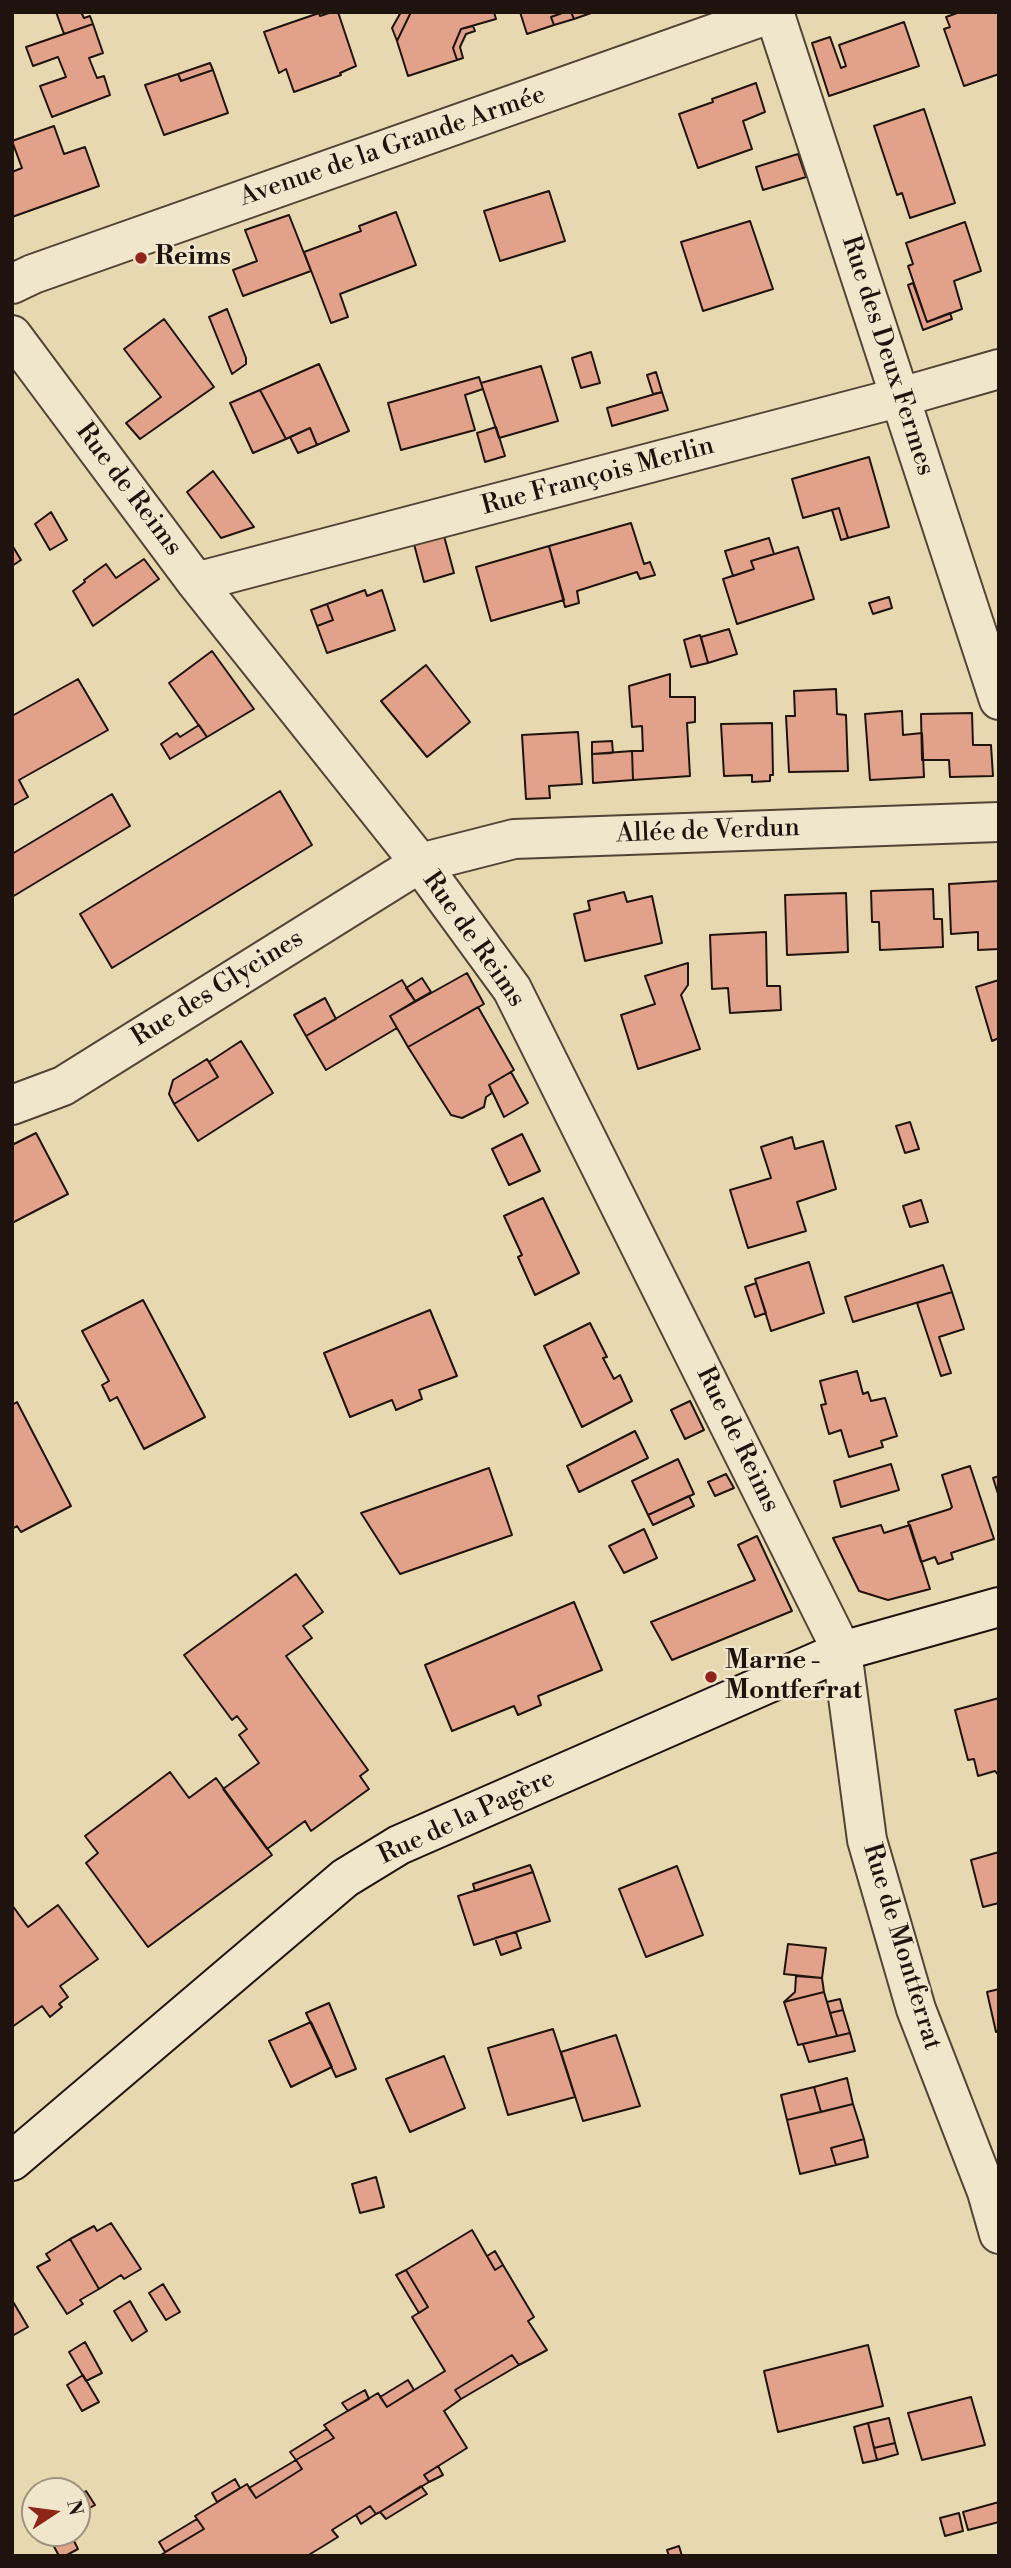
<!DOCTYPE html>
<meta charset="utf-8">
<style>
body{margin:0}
#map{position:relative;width:1011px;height:2568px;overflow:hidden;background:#e8d8af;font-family:"Libre Bodoni",serif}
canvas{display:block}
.frame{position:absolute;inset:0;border:14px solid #1f130e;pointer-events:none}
.north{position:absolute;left:21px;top:2477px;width:70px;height:70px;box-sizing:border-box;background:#f0e6cb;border:2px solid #9c927f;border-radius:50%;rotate:77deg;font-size:19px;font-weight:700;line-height:28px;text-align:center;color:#1f130e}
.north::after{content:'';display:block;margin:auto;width:24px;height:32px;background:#8f2418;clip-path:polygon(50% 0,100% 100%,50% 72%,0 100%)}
</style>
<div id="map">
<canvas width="1011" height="2568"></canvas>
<div class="frame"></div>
<div class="north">N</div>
</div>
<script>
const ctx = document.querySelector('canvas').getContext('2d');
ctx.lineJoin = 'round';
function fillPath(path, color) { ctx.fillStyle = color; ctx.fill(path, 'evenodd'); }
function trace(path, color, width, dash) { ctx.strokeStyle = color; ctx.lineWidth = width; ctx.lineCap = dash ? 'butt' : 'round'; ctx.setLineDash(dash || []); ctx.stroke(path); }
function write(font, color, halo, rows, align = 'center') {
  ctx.font = font + ' "Libre Bodoni",serif'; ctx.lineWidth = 5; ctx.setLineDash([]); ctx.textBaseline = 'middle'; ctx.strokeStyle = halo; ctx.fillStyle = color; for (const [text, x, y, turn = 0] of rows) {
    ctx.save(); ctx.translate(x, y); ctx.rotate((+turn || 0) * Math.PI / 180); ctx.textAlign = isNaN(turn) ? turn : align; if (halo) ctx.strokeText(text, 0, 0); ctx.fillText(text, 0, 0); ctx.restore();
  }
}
const building = new Path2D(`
 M56,12H81L84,18L90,16L93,24L64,34Z
 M332,12H338L356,66L340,73L341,75L294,92L286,69L279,73L264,32L319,13L320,16Z
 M401,12H411L397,41L392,28Z
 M411,12H494L496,19L461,29L453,48L457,60L408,76L397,41Z
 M520,12H565L551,17L554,25L527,34Z
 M565,12H571L574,19L554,25L551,17Z
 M571,12H594L574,19Z
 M960,12H999V74L964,86L944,29L950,27L946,17Z
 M904,22L919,66L829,96L812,43L830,37L841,68L846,66L839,45Z
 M93,24L103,53L89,58L97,78L104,76L110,95L52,117L40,86L66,77L58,57L33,66L26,47Z
 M473,26L475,31L466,34L460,47L463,58L457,60L453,48L461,29Z
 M210,63L213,70L181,81L178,74Z
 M213,70L228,113L164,135L145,85L178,74L181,81Z
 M756,83L765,112L743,121L752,149L698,168L679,114L713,102L712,99Z
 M924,109L955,203L910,218L902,193L897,195L874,126Z
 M54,126L64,154L85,147L99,186L12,217V172L22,168L12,141Z
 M798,154L806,177L763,190L756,167Z
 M549,191L565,241L500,261L484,211Z
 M396,212L416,265L340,294L348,317L331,323L304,252L361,231L359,226Z
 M289,215L311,271L243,296L233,270L257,261L245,230Z
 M750,221L773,289L703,311L681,242Z
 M965,222L981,271L954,281L962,309L927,322L908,266L913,264L906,243Z
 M913,283L927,322L950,313L952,319L923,330L908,285Z
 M227,309L246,358V364L232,374L209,317Z
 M164,319L214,387L140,439L126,423L161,397L124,349Z
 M591,352L600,383L581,388L572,358Z
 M319,364L349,431L317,445L310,428L286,439L260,390Z
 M541,366L558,421L499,438L481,383Z
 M656,372L662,392L653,394L647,375Z
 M479,377L483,389L465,395L475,430L401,450L388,403Z
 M260,390L286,439L253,453L230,403Z
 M662,392L668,410L612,426L607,408Z
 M496,427L505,456L485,462L477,433Z
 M310,428L317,445L298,453L290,437Z
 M869,457L889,527L848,538L839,508L803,518L792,479Z
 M213,471L254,527L221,538L187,492Z
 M839,508L848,538L841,540L832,510Z
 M51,512L67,540L50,550L35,524Z
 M631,523L644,564L650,562L655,575L640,579L637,572L577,591L579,603L565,607L549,546Z
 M444,536L454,573L424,582L414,544Z
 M769,538L774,554L751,561L754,569L733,576L725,551Z
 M12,545L21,560L12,566Z
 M549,546L564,600L491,621L476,567Z
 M798,547L814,599L737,624L723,579L754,569L751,561Z
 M144,559L159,579L93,626L73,591L85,582L84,580L106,564L116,578Z
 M365,590L367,596L382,590L395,630L327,653L317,626L333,620L327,604Z
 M889,597L892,608L873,614L869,603Z
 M327,604L333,620L317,626L311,610Z
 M729,629L737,654L708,663L701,637Z
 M700,635L708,663L691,667L684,640Z
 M212,651L254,709L207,737L169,683Z
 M426,665L470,722L427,757L381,701Z
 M670,674V697H695V722L687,723L690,776L633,780L632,751H643L642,726L632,727L629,686Z
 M78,679L108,730L19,780L28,797L12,806V716Z
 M836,689L837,714L846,715L848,771L789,772L786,716H795L794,691Z
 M902,711L903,735L922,733L924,777L870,780L865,714Z
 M972,713L973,745H991L993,776L950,777L949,760H922L921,714Z
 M772,723L773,775H770V781L752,782V775L724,776L721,724Z
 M199,725L207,737L170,759L161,744L177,733L180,737Z
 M578,732L582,784L549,786L550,798L526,799L522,735Z
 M612,741L613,753L592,754V742Z
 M632,751L633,780L593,783L592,754Z
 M280,791L312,845L112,968L80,914Z
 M112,794L130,826L12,897V854Z
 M999,881V949L978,950V932L951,934L949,884Z
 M933,889L934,919H942L943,947L880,950L879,922H872L871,891Z
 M624,892L627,902L652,896L662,943L585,961L574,914L590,910L588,901Z
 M846,893L848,952L787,955L785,895Z
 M766,932L767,986H780L781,1010L730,1013L728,988L712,989L710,935Z
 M688,963V985L681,995L700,1049L638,1069L621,1015L655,1004L645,976Z
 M467,973L484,1004L408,1047L390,1016Z
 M422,978L431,992L415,1001L406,988Z
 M402,980L415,1001L390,1016L397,1028L326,1070L306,1036Z
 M999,980V1038L992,1041L976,987Z
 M325,998L336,1019L306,1036L294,1015Z
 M478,1007L514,1070L489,1085L492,1093L486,1097L484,1107L462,1118L451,1115L408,1047Z
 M241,1041L273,1093L198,1141L174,1104L218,1077L209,1062Z
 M207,1059L218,1077L174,1104L169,1094L173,1080Z
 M511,1072L528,1103L504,1117L489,1085Z
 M910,1122L919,1149L905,1153L896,1126Z
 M36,1133L68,1194L12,1223V1145Z
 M522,1134L540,1171L509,1185L492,1149Z
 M792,1137L795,1149L823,1141L836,1189L797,1202L806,1231L748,1248L730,1190L771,1178L761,1147Z
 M543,1198L579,1273L535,1295L518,1257L522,1255L504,1216Z
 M921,1200L928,1222L910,1227L903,1206Z
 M809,1262L824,1313L771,1331L755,1279Z
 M943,1265L952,1292L853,1322L845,1297Z
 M756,1283L766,1313L755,1317L745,1287Z
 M952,1292L964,1329L939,1337L951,1373L941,1376L917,1303Z
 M143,1300L205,1417L144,1449L117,1397L110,1401L102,1385L109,1381L82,1331Z
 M430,1310L457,1376L419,1390L422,1399L396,1410L392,1400L350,1417L324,1353Z
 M590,1323L607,1357L603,1358L614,1379L620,1375L632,1401L582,1427L544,1346Z
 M857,1371L863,1394L868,1392L871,1401L885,1398L897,1436L881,1441L883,1447L849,1457L841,1430L829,1434L821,1405L826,1404L820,1381Z
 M690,1401L704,1430L685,1439L671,1410Z
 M17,1402L71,1506L21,1532L17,1526L12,1529V1405Z
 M635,1431L648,1458L579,1492L567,1466Z
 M678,1459L694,1494L648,1515L632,1481Z
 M891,1464L899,1490L841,1507L834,1481Z
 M970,1466L994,1539L951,1553L953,1559L938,1564L935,1557L921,1562L908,1522L950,1509L952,1507L942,1475Z
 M489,1468L512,1535L400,1574L361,1513Z
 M726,1474L734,1488L715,1496L708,1482Z
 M999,1476V1497L993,1478Z
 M689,1496L694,1506L653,1525L648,1515Z
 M881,1525L884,1533L910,1525L930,1589L888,1600L859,1591L833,1538Z
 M644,1529L657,1558L624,1573L609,1546Z
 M757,1536L792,1611L672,1660L651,1622L755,1580L738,1545Z
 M296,1574L323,1612L303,1626L312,1638L286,1656L368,1770L360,1776L369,1789L311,1831L305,1821L267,1849L223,1789L259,1763L239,1735L247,1729L237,1716L232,1720L184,1655Z
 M574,1602L602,1670L538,1696L541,1705L518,1715L514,1706L452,1731L425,1665Z
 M999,1698V1776L995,1771L978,1776L974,1759L968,1760L955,1710Z
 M170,1772L189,1798L216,1778L272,1855L148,1947L86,1863L98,1853L85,1836Z
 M999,1852V1903L983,1907L971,1860Z
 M530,1865L533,1872L475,1891L473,1884Z
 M677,1866L703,1935L646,1957L619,1889Z
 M533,1872L550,1921L474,1945L458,1896Z
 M12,1905L28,1927L58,1905L98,1959L60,1986L68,1997L59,2004L62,2007L50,2017L42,2006L12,2027Z
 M516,1932L521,1948L501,1955L495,1938Z
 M788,1944L826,1948L822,1978L784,1974Z
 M796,1976L822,1978L824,1992L784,2002L795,1992Z
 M999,1989V2031L996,2032L987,1992Z
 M824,1992L837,2036L798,2045L784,2002Z
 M840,1999L843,2010L830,2013L827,2002Z
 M329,2003L356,2069L336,2077L306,2013Z
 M843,2010L850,2033L837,2036L830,2013Z
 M311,2022L332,2067L291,2087L269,2041Z
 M553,2029L575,2097L508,2115L488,2048Z
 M850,2033L855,2051L809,2062L803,2044Z
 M616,2035L640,2106L583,2121L561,2052Z
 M444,2056L465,2108L410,2132L386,2079Z
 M847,2078L853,2104L821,2112L814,2087Z
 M814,2087L821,2112L787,2120L781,2095Z
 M853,2104L864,2139L831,2148L836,2165L800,2174L787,2120Z
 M864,2139L868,2157L836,2165L831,2148Z
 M376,2177L384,2207L360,2213L352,2184Z
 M111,2223L141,2269L124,2279L121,2275L99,2289L70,2239L94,2226L97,2231Z
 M472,2230L495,2270L503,2265L534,2317L528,2321L547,2350L519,2365L512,2355L455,2390L461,2399L444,2411L467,2448L424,2475L429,2482L380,2512L376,2514L370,2506L332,2530L338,2537L307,2556H159L204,2529L195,2516L247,2484L256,2498L302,2469L296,2460L334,2438L324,2425L378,2393L387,2407L445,2371L412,2317L428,2307L406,2270Z
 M70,2239L99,2289L80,2300L83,2304L67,2314L37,2267L50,2260L46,2254Z
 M495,2251L503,2265L495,2270L487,2256Z
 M406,2270L428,2307L419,2313L396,2275Z
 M163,2284L180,2312L166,2320L149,2293Z
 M12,2300L28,2327L12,2336Z
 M130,2301L147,2331L132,2341L114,2311Z
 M85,2342L102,2373L86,2381L69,2352Z
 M868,2345L883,2406L778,2432L764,2371Z
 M512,2355L519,2365L461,2399L455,2390Z
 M83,2375L99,2402L82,2411L67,2385Z
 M408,2380L414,2390L387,2407L380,2397Z
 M365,2390L369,2399L348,2411L342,2403Z
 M971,2397L985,2445L922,2460L908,2413Z
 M889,2418L895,2443L874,2448L868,2423Z
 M868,2423L877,2460L863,2463L854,2427Z
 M327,2429L334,2438L296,2460L290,2452Z
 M895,2443L898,2454L877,2460L874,2448Z
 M296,2460L302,2469L256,2498L249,2488Z
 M438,2466L443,2475L429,2482L424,2475Z
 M235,2479L240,2488L217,2502L212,2493Z
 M421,2486L427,2494L386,2519L380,2512Z
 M86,2491L95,2505L77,2515V2496Z
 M999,2502V2522L968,2530L963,2512Z
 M370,2506L376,2514L361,2524L356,2515Z
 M959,2513L963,2531L945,2536L940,2518Z
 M197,2519L204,2529L165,2552L159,2542Z
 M47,2533H70L78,2549L65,2556H59Z
 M679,2546L682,2556H669L667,2550Z`);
fillPath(building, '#e2a289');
trace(building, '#1f130e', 2);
const street = new Path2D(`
 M774,12L999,700
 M12,284L33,274L775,12
 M12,335L196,582L420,863L512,989L842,1651L867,1840L916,2009L987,2192L999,2234
 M196,582L901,397L999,369
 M12,1105L63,1086L420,863L514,839L999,822`);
const secondary = new Path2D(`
 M12,2161L345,1878L399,1845L842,1651L999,1607`);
trace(street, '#514436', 42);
trace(secondary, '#1f130e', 42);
trace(street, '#f0e6cb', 38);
trace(secondary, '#f0e6cb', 38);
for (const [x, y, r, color] of [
 [141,258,7,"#8f2418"],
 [711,1677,7,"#8f2418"]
]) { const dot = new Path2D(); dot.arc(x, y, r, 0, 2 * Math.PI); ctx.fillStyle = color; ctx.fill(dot); trace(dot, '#f0e6cb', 2.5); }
write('26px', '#1f130e', '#f0e6cb', [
 ["Avenue de la Grande Armée",393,147,-19],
 ["Rue des Deux Fermes",887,356,72],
 ["Rue François Merlin",598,477,-15],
 ["Rue de Reims",128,490,53],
 ["Allée de Verdun",708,832,-2],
 ["Rue de Reims",473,940,55],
 ["Rue des Glycines",218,989,-32],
 ["Rue de Reims",737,1440,64],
 ["Rue de la Pagère",467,1818,-25],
 ["Rue de Montferrat",901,1947,73]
]);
write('bold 26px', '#1f130e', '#f0e6cb', [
 ["Reims",155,258],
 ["Marne -",725,1662],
 ["Montferrat",725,1692]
], 'left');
</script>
